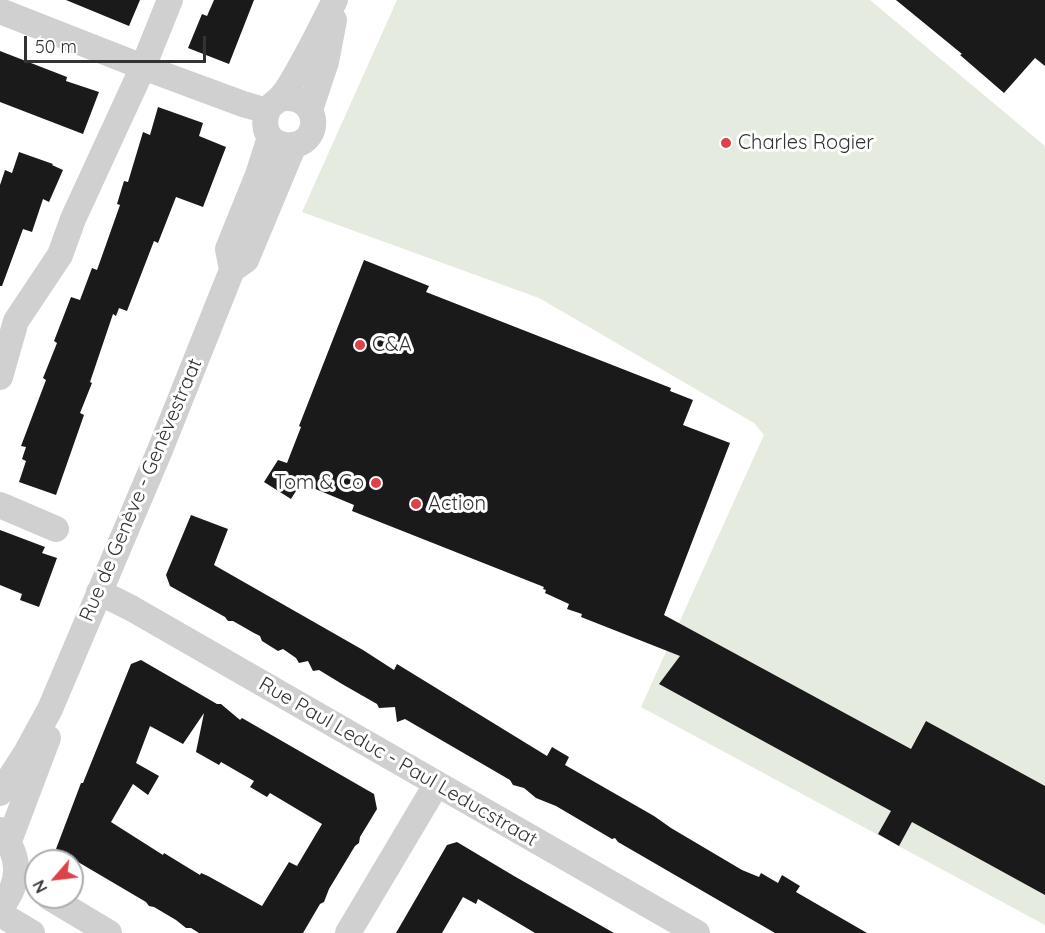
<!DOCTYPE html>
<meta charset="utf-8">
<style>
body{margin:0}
#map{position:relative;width:1045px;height:933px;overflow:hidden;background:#fff;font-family:Quicksand,sans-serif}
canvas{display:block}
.north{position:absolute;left:24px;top:849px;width:60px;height:60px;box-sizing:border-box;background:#fff;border:2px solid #adadad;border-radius:50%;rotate:242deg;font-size:16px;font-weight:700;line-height:24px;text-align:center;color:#333}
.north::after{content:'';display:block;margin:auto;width:21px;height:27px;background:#dd4149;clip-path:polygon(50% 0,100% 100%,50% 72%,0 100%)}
.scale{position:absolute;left:24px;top:36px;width:182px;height:27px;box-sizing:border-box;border:3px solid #333;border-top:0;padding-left:8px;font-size:18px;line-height:21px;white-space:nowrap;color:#333;-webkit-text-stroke:4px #fff;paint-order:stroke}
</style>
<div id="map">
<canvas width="1045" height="933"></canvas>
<div class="north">N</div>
<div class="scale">50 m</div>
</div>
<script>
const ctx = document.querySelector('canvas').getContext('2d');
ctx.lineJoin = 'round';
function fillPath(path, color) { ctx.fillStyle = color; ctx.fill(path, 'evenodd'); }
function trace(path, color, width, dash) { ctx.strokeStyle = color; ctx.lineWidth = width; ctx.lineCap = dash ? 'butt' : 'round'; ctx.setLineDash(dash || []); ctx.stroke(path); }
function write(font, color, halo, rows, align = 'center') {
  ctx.font = font + ' Quicksand,sans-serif'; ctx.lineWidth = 6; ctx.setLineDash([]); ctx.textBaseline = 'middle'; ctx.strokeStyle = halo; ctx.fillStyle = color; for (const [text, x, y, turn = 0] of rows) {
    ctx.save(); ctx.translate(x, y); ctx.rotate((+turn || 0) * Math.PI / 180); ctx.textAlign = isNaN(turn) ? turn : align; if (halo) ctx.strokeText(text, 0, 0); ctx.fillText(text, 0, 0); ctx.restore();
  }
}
fillPath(new Path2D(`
 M397,0H870L1045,146V925L641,707L764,435L754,423L539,298L302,212Z`), '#e5ebdf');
fillPath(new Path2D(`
 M66,0H140L129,26Z
 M214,0H254L229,64L188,48L202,14L207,16Z
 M896,0H1045V66L1035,58L1004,93L960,55L962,54Z
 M0,51L67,77L66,81L99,92L83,134L0,102Z
 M158,107L203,123L199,136L226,147L203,207L176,197L158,243L154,241L127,311L119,308L116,316L113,314L90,382L92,383L80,413L84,415L56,495L19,482L26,461L22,459L26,447L21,446L46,380L43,378L57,343L54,341L71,297L80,300L92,268L97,270L120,205L117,204L124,181L128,182L143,132L150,135Z
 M19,152L53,164L52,165L63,170L49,202L43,199L32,232L23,229L2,286H0V185L5,170L12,173Z
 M364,260L429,286L426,292L671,388L670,391L693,400L683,425L730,443L664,615L911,749L926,721L1045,786V895L912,822L899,846L878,834L891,811L659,684L680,656L581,617L582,614L567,609L569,604L545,593L546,590L543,589L544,587L352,511L354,505L301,483L291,499L264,482L278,460L287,463L301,427L299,426Z
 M191,515L228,529L214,565L363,650L394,670L397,664L547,756L552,747L569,757L565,765L654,816L671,828L742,870L759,877L761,873L778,883L782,875L800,886L796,892L867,933H775L618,842L615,838L612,839L556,806L536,798L524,788L513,785L510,780L405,719L397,722L395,707L379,708L377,704L342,684L319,670L313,671L308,661L299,663L296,658L283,649L278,651L262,641L260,636L254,633L233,621H228L225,617L170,586L166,575Z
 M0,530L45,547L42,553L57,558L39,607L20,600L22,594L0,585Z
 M141,660L217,704H221L240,720L242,718L374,794L377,809L360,837L359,843L355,846L329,889L324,902L320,904L303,933H199L191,928H186L176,920L154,907L149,906L146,902L56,849L81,783H83L131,664ZM204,713L196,752L219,765L221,762L254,781L250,787L267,797L270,793L322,824L297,866L289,862L262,906L208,876L201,873L200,875L164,853L163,855L111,822L133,784L148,795L159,776L136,763L150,726L183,744Z
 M457,842L514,876L614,933H535L478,899L476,904L463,897L442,933H396L447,845Z`), '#1a1a1a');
trace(new Path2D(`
 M0,11L143,67L243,104L267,111
 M279,99C319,90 325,143 291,145C284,146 275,143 270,137C264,130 264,119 268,110C271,104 277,102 281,97C286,92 290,85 294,78C309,53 322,26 335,0
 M310,110L326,62L334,20
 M232,270L228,249L258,175L270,137
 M0,377L16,321L60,255L73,219L143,67L170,0
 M0,505L56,529
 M99,592L131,608L697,933
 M0,793L26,753L50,709L160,450L232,270L246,260L294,145
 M0,830C22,858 21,882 0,909
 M9,841L48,738
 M49,897L109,933
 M0,914L32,933
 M348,933L436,785`), '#d0d0d0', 26);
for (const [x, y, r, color] of [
 [726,143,6,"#dd4149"],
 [360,345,6,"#dd4149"],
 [376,483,6,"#dd4149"],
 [416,504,6,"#dd4149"]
]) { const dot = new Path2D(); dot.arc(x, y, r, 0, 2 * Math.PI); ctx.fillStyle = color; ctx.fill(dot); trace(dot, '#fff', 2); }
write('20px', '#333', '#fff', [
 ["Charles Rogier",738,143],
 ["C&A",372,345],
 ["Tom & Co",364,483,"right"],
 ["Action",428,504]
], 'left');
write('20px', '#333', '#fff', [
 ["Rue de Genève - Genèvestraat",141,490,-67],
 ["Rue Paul Leduc - Paul Leducstraat",398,762,30]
]);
</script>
